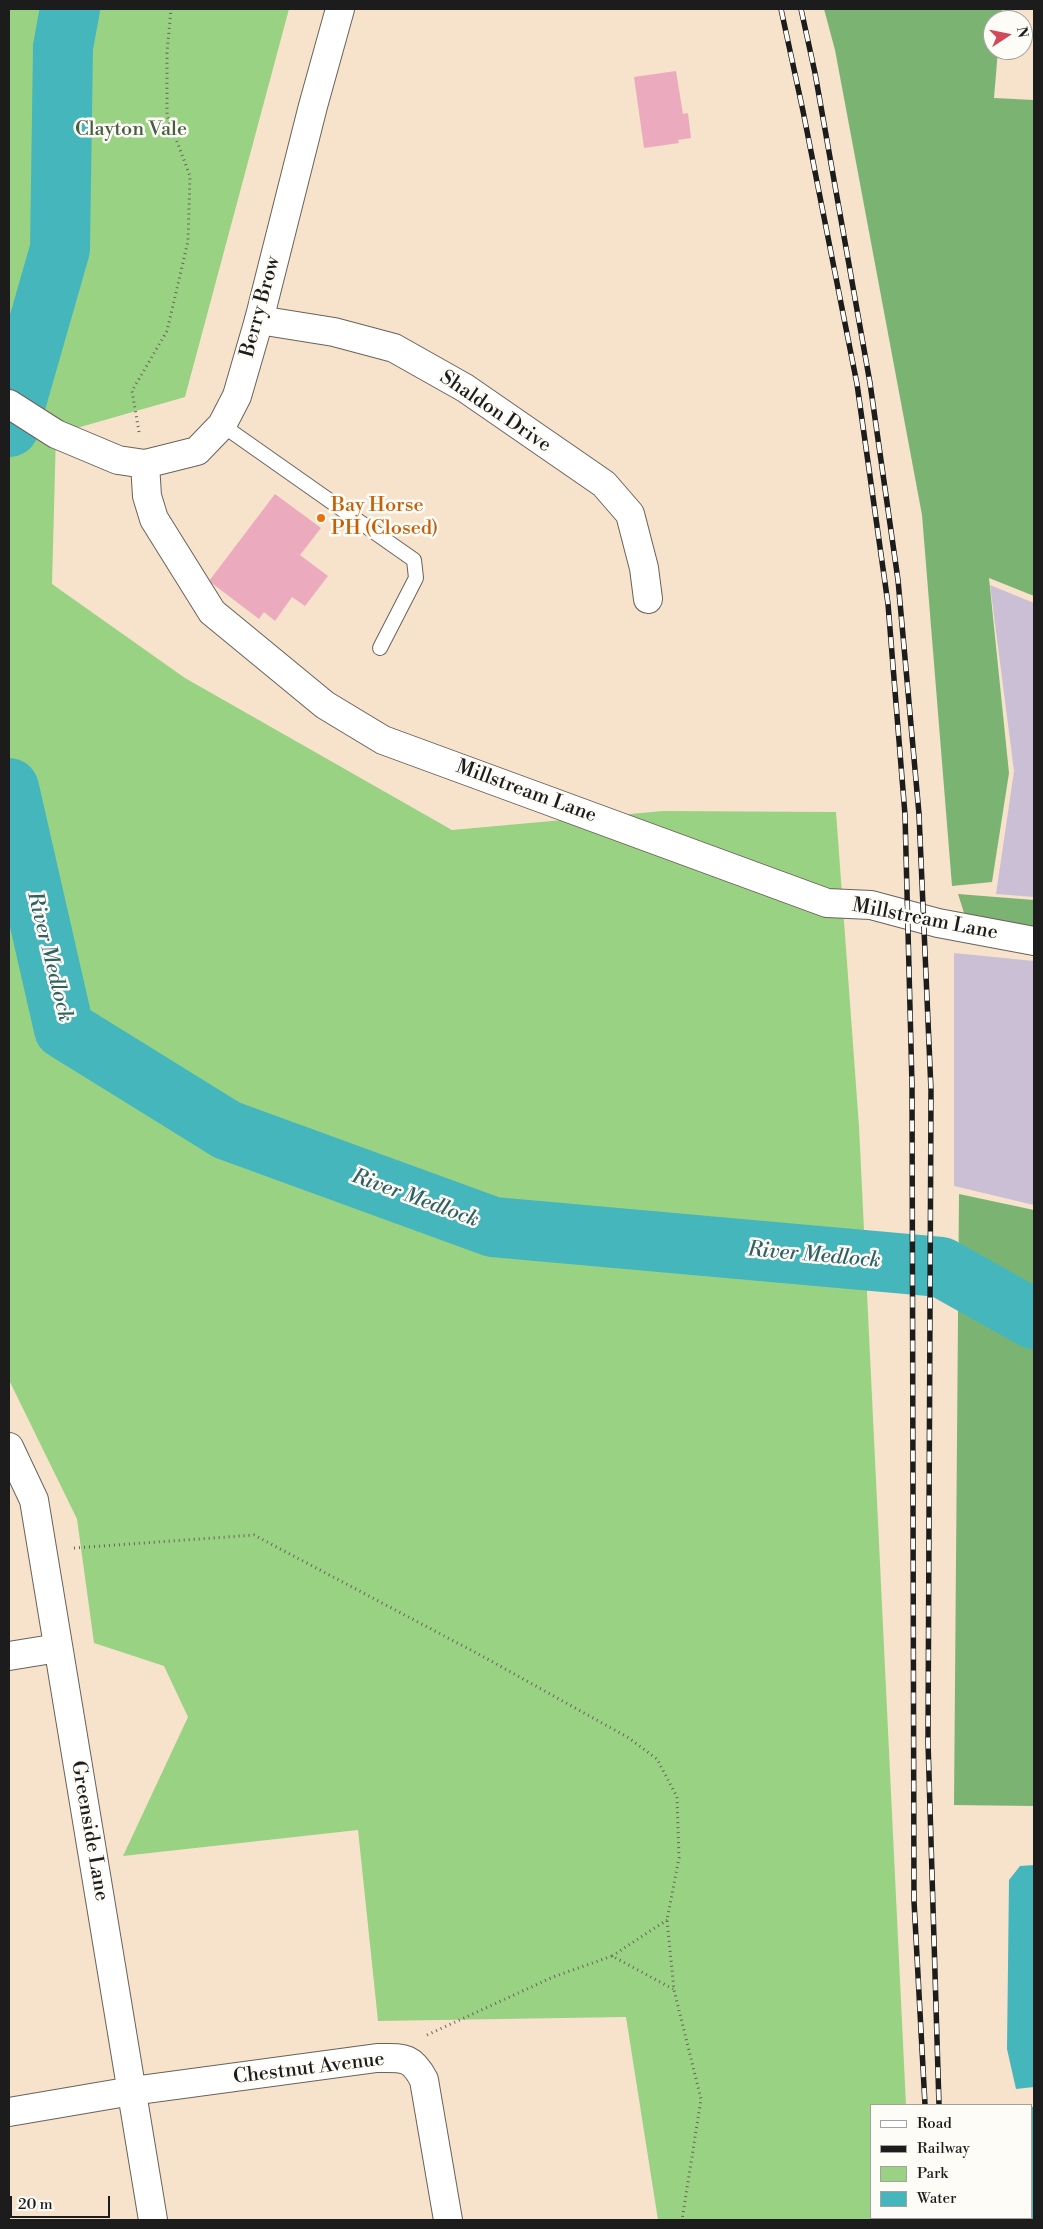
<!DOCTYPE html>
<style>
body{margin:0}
#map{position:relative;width:1043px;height:2229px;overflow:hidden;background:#f7e3cc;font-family:"Libre Bodoni",serif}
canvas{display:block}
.frame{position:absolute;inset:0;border:10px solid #1c1c1c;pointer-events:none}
.legend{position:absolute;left:870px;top:2104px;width:162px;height:115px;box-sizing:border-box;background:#fdfcf7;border:1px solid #a3a29f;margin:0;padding:6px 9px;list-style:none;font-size:15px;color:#1c1c1c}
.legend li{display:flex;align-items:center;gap:10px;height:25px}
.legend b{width:25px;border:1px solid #a3a29f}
.north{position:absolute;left:983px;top:10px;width:50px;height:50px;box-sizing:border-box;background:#fdfcf7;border:1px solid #a3a29f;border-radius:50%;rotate:79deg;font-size:14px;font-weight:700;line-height:20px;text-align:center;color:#1c1c1c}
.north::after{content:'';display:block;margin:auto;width:18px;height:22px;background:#d1495b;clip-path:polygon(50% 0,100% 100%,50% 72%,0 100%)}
.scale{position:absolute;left:10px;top:2196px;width:100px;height:22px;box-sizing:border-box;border:2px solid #1c1c1c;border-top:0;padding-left:6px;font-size:15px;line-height:18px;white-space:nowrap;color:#1c1c1c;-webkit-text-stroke:4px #fdfcf7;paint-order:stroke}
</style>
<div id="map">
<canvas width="1043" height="2229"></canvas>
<div class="frame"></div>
<ul class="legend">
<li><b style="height:6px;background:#fff"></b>Road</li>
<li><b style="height:6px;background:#1c1c1c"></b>Railway</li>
<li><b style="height:14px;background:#9ad284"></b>Park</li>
<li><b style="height:14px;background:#46b6bd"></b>Water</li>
</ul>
<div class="north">N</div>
<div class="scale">20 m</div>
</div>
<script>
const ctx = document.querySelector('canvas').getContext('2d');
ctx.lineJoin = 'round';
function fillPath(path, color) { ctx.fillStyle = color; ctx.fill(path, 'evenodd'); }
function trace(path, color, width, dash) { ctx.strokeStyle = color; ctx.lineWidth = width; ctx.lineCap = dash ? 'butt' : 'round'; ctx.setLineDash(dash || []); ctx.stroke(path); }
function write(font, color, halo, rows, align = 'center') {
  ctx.font = font + ' "Libre Bodoni",serif'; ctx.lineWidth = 5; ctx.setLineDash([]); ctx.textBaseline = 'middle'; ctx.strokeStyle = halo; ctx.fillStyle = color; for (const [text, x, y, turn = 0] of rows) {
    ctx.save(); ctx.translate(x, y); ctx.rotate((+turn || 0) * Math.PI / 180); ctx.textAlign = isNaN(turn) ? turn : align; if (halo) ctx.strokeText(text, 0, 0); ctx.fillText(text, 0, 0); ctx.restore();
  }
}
fillPath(new Path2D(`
 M990,585L1034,603V897L996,894L1014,771Z
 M954,953L1034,961V1205L954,1186Z`), '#cbbfd5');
fillPath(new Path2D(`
 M9,9H289L185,397L56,434L52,584L185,678L452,830L663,811L836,812L859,1126L906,2105H872V2218H912V2220H658L626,2017L378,2021L358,1830L123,1856L188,1717L164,1666L94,1643L77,1519L9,1380Z`), '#9ad284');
fillPath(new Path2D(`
 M824,9H1002L1001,20H993V50H998L994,98L1034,100V596L989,578L1009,773L992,882L952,886L922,515L835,50Z
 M958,894L1034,900V927L965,916Z
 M959,1194L1034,1210V1806L954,1805Z`), '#7bb472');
fillPath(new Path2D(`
 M1034,1865V2087L1016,2089L1007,2049L1009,1880L1020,1866Z
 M1032,2107H1034V2220H1011L1010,2218H1032Z`), '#46b6bd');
trace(new Path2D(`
 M9,427L60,249L63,47L70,9
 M9,788L64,1029L227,1130L493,1227L941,1267L1034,1319`), '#46b6bd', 60);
fillPath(new Path2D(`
 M676,71L683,114L688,113L691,138L678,140L679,143L644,148L634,77Z
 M275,494L321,528L300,555L328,576L305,606L292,597L275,621L264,612L259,619L209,581Z`), '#ecaabe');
const service = new Path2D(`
 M222,425L414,560L416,578L380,648`);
const minor = new Path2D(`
 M259,320L334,332L394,348L465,388L604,484L630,514L644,568L648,599
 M9,1447L34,1500L153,2220
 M9,1656L58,1648
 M9,2112L132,2091L377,2058C402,2058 411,2055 424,2080L448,2220`);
const tertiary = new Path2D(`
 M9,404L56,434L118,460L145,464L197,451L222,425L237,396L259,320L313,106L340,9
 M145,464L147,496L154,519L212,612L325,705L383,740L827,903L871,905L938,923L1034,941`);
trace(service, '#69625a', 16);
trace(minor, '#69625a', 30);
trace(tertiary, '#69625a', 30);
trace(new Path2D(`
 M139,432L132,391L167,331L188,241L190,176L167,115V53L171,9
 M74,1548L254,1535L482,1656L629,1738L657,1759L677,1797L679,1858L667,1920L674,1990L701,2099L682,2220
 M612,1956L667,1920
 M427,2035L553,1977L612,1956L673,1989`), '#69625a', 3, [1, 4]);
trace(service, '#fff', 14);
trace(minor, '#fff', 28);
trace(tertiary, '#fff', 28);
const rail = new Path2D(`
 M781,9L803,111L857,384L888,604L905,815L912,1085L914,1901L925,2105
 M801,9L815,73L870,383L898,580L919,814L931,1090L928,1742L939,2105
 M933,2218V2220
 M946,2218V2220`);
trace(rail, '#1c1c1c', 5.5);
trace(rail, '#fdfcf7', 4, [11]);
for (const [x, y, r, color] of [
 [321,518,5,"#e8710a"]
]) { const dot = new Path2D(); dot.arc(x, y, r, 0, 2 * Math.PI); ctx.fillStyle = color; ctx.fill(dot); trace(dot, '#fdfcf7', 2); }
write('20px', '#485c40', '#fdfcf7', [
 ["Clayton Vale",131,130]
]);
write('20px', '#1c1c1c', '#fdfcf7', [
 ["Berry Brow",261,307,-75],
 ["Shaldon Drive",495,412,34],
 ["Millstream Lane",526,792,20],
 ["Millstream Lane",925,920,11],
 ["Greenside Lane",89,1831,80],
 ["Chestnut Avenue",309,2069,-7]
]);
write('20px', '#c56008', '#fdfcf7', [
 ["Bay Horse",331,506],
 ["PH (Closed)",331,529]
], 'left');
write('italic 21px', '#2f6164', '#fdfcf7', [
 ["River Medlock",49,957,76],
 ["River Medlock",415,1199,20],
 ["River Medlock",814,1256,5]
]);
</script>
